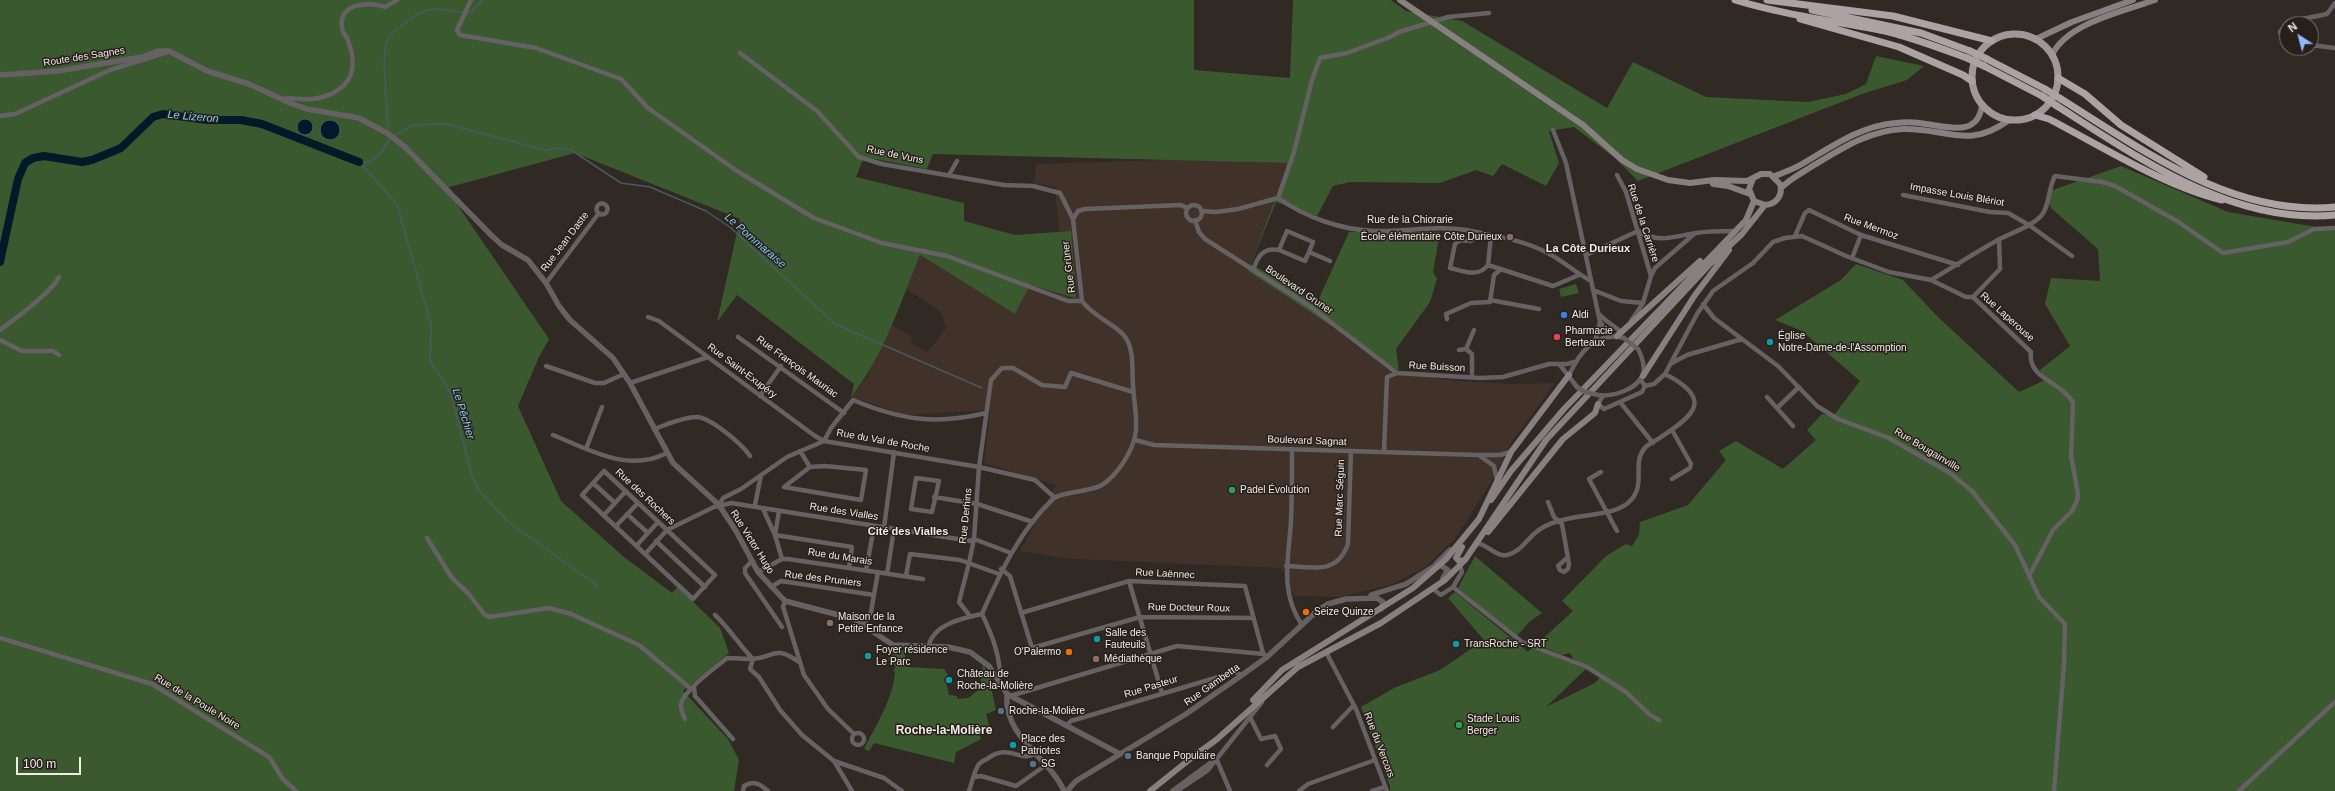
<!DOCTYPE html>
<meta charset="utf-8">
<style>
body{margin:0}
#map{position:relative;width:2335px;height:791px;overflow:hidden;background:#312923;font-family:Helvetica,sans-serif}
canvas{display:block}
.north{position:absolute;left:2279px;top:16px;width:40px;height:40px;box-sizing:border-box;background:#271f1a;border:1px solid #78716c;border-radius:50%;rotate:324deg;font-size:11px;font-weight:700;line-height:16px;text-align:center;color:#f1ebe8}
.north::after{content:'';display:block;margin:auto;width:14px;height:18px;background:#8fb8fd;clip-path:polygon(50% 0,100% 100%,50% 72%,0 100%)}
.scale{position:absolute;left:16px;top:757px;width:65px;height:18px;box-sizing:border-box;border:2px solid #f1ebe8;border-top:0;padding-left:5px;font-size:12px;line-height:14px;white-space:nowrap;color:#f1ebe8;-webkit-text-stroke:3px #271f1a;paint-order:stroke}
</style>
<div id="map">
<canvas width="2335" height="791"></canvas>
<div class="north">N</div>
<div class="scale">100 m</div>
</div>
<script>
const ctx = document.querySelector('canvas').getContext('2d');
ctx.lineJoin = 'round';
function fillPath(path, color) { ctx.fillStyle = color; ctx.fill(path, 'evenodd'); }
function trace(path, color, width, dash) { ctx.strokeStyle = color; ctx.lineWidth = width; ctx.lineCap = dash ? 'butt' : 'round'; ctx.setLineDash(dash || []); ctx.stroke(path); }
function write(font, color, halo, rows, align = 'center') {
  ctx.font = font + ' Helvetica,sans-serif'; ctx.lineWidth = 3; ctx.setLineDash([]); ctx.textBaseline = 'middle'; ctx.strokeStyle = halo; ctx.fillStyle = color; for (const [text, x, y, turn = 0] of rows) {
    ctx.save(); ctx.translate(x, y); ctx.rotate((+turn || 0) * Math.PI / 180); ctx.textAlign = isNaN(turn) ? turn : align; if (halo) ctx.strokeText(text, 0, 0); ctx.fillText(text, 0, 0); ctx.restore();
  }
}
fillPath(new Path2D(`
 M1196,159L1289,163L1248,271L1387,364L1399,371L1447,380L1510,384L1555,383L1513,440L1491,482L1455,539L1424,568L1390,585L1340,597L1294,596L1281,568L1074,559L1020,551L1056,485L984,463L990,410L906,415L851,397L867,377L891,325L912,336L910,342L928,352L946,328L941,312L906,289L920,255L1015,314L1030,285L1071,231H1059L1055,187L1035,183L1036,164Z`), '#403229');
fillPath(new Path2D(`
 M0,0H1194V70L1290,78L1293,0H1391L1406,11L1462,21L1607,108L1633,62L1706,97L1808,102L1846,94L1866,84L1876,56L1924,66L1907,80L1862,94L1638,181L1615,158L1574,127L1549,131L1559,163L1546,186L1502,164L1493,176L1476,170L1440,183L1350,182L1333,186L1317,216L1276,202L1251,264L1317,303L1349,232H1440L1433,272L1437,279L1430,302L1396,349L1399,371L1248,271L1289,163L933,154L927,169L864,157L856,177L964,203V221L1015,235L1071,231L1076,298L1030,285L1015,314L920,255C900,303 884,356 851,397L854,384L737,295L717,322L740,219L575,153L446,188L549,339L539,357L518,406L561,501L624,557L672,593L678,587L720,628L729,653L683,691L728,739L739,760L734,791H0Z
 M2121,166L2228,212L2322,228L2335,227V791H1390V786L1361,707L1394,688L1440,670L1484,640L1448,598L1455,592L1528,652L1533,647L1586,669L1546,707L1595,683L1603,674L1573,659L1570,653L1562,655L1537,644L1573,611L1562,601L1606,556L1626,544L1632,546L1639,535L1640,522L1688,505L1726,460L1719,451L1736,441L1783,469L1816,440L1807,430L1822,414L1834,415L1860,381L1802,331L1775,320L1841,280L1856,264L1903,280L1937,316L2019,392L2045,380L2040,370L2070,346L2045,304L2051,278L2100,281L2098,249L2051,208L2047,192Z
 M1576,284L1579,293L1561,297L1559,289Z
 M1475,556L1542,613L1529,622L1517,636L1458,588Z
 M905,650L906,667L944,669L948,675L946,682L949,695L957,696V699L968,698L980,689L983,664L992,680L990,681L991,684L994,683L995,686L991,688L996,710L986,714L990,729L979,733L981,739L956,752L954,763L874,743L869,751L864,749C876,725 893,699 895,672L893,670L896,667L888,659L896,651Z`), '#3b592f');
const water = new Path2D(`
 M297 127a8 8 0 1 1 16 0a8 8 0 1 1-16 0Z
 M320 130a10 10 0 1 1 20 0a10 10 0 1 1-20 0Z`);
fillPath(water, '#001a29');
trace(water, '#485962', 1);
trace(new Path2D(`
 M388,129L384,63L386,44L391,34L417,14L428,10L440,9L468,14L483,0
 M394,136L413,125L446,124L545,150L560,148L571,150L621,183L650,187L706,211L731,228L835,324L982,388
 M359,162C377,164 381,151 391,138
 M359,162L397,204L431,325L430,360L451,394L472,476L478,489L507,521L598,586`), '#485962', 1.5);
trace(new Path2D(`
 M0,262L18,179L25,163L33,158L44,156L82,162L92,160L121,148L153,117L163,114L207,120H241L262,124L359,162`), '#001a29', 8);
trace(new Path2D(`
 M471,0L457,30L460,35L536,48L621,79L648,108L737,171L814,218L882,243L947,256L1068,301H1082
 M2287,41H2284L2280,32L2288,22L2327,14L2335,3
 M2311,45L2335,48
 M740,53L817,111L859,157L882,164L1004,185L1033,186L1060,193L1073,219L1082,301C1094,318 1120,326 1127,340C1134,353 1132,371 1133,385C1135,418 1143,433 1123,463C1117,472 1111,479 1102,485C1090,492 1060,492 1053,499C1020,530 1000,573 982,614
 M282,99C289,97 293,99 300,99C315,100 331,97 343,86C357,73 354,55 347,38C345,35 342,32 342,28C338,3 369,1 385,7L397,0
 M0,116L15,114L110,70L168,52
 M1553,130L1566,163L1600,322L1611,337
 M949,175L957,161
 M1617,175L1626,192L1651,276
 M1903,195L1990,212L2008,213L2029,225L2072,256
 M1278,198L1294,152L1312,80L1320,58L1347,53L1390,37L1399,32L1448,17L1489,13
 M596.5 209a5.5 5.5 0 1 1 11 0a5.5 5.5 0 1 1-11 0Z
 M1186 213a8 8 0 1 1 16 0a8 8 0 1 1-16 0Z
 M1201,211L1216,212L1238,209L1278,198C1305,217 1341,230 1375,231C1405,232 1435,225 1466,230C1493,235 1523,240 1548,253C1563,261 1576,273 1591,281
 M1073,219L1078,211L1085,209L1181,205L1187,208
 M1195,220L1199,232L1205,239L1311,307L1397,373
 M1478,233L1471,241L1461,240L1455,244L1450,268C1464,271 1478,278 1488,265
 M1491,236L1488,265L1553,286L1579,275
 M1795,236L1805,213L1809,210L1861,235L1958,265
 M1309,252L1313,242L1287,231L1279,250L1305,261L1309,252L1330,261
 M1586,255L1638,231C1658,244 1675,236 1696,233C1709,231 1722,231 1735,231
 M1852,258L1861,235
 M1253,270C1258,256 1263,247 1279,250
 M1931,280C1954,267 1977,251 2000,239C2013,232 2031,227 2041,216C2050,206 2048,188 2055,176L2102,182L2115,186L2177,221L2223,253L2288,242L2314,229L2335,228
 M546,283L599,213
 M1593,290L1621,301L1643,303
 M1973,297L2000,269L1999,239
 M1490,300L1539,309
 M1703,304L1714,318L1778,366L1817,406L1838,419L1889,438L1950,473L1972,491L2015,545L2039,597L2065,624L2064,664L2054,791
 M1598,313C1605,321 1613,325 1621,332
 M648,317L659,321L815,436L824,441
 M1447,319L1446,314L1471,303L1490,302L1494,275L1501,269
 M1631,321L1643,303L1651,276L1655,268L1694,234
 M0,330C15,319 52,292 59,277
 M738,337L844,413
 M0,340L22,351H53L59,355
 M1595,341L1600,322
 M1466,349L1474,330
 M1459,350L1466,349L1472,354V377
 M1672,363L1687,355L1742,339
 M1560,365L1577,387
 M546,366L595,383H604L624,374
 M1569,375C1580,352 1595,331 1624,338
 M1640,379L1645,386L1654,384L1665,374L1697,314L1713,291L1753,263L1773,242L1785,238L1802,236L1846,256L1889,272L1931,280L1966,297H1973L2031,352C2027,379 2063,382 2073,403L2071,455L2078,494L2077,501L2072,511L2053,530L2029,576
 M630,383L708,357
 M1598,395C1612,397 1636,390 1642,376C1646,368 1642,356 1638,349
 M760,396L781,366
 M1603,396L1598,404L1604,409L1642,392L1645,386
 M1767,397L1793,426
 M1620,402L1653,443
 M1777,408L1799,387
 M654,429C666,425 683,417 696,417C709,416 743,445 750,456
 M553,435C590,450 628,473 667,453
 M1135,440L1154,445L1478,455H1500L1511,452
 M824,441L831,428L853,400C901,420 935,425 986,413
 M586,449L602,407
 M1292,449C1292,473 1292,497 1291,520C1289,558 1279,591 1302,625
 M800,451L810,467L825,466L866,470L861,500L784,487L810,467
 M1384,452L1387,377L1397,373L1480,378L1503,377L1549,364H1567L1574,362
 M1480,456L1494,466L1497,480
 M604,471L715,575L693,599L582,495Z
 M1601,472L1589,479L1617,531
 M916,478L939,481L932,512L911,509Z
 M1672,479L1690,468L1691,464L1672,430
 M593,483L615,503
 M934,497L977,504L1033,522
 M1548,502L1554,517L1562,524L1569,564L1568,569L1564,572L1560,570L1558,566L1567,558
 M719,505L723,498L741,489L787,457L824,441L979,467L1035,480L1054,497
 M755,505L761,475
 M763,509L775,535L782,559
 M779,511L775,535L852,547L849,568
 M627,514L648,533
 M604,515L626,491
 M616,526L638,503
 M884,528L894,452
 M427,538L452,578L468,593L484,614L489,617L549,608L571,614L639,645L690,688
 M656,541L705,587
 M1477,543C1488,545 1496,557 1507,555C1520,552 1526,541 1535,533C1542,527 1551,523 1559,521C1582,513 1616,517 1631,500C1646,483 1632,464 1644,449C1647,444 1656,441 1661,437C1697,414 1712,398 1665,374
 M637,545L658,522
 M646,553L667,530L714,507L731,503L970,541L974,539L1011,553
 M752,561L745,568V573L782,627
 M1286,566C1313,567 1337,575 1348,544L1351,451
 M1001,569L1010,576L1032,648L1140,617L1254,618
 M866,570L874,527
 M758,572L782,559H788L923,579
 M887,574L894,529
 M906,576L910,554L960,560L999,574
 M1129,581L1162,693
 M771,587L781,581L874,595
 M1453,587L1522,642L1587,667L1626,692L1650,715L1659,720
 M1433,589L1441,595L1453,587L1462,572L1460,566
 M785,601L783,607L785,613L804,675L828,709L854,734
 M1021,613L1129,581L1245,586L1263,653
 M982,614C991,633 998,650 1000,671L995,677
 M715,615C729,628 739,645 753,659
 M970,616L959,602L969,563L974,539L979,467L991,380L1002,368H1013L1042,385L1065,387L1071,373L1133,392
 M864,625L871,612L878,572
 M0,638L152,684L269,757L283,779L296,791
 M929,645C934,624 963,618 982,614
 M1326,652L1356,709L1387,791
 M753,659L750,669L759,677L780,710L802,735L834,761L884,778L902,791
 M694,687L695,696L733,739
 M1010,696L1177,646L1264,654
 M1250,717L1261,739L1275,736L1281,749L1267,765
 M685,719C683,714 680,709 681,704C684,690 715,668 727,658C735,658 744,659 752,659C775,658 773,644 799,662
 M1067,725L1071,721L1235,672L1242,675
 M1333,727L1353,706
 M852 739a6 6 0 1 1 12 0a6 6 0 1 1-12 0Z
 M1216,758L1230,791
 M834,761L852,791
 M975,777L981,776L1016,786L1046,765
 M743,791L744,786C754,780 760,784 768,791
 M969,791C972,783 974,771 979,764C981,762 984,760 987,759C1009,742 1020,764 1036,753
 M1172,791L1210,763
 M1177,791L1207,771L1262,702
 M1299,791L1308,784L1375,760
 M1372,791L1385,787
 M2239,791L2335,702`), '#666162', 4.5);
trace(new Path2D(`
 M0,75L58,71L142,57L158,51H169L207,71L249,84L290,103L307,109L359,118L387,133L405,147L491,235L502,245L528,260L546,283L559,306L570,320L613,358L630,383L673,463L719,505L736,531L758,572L785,601L854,619L893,645L948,647L970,652L989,666L1007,694L1120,754
 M1436,564L1450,550
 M1371,595L1406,584L1436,565H1440L1448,570L1443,578
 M1007,694C1003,737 1049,757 1064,791
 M1067,791L1076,781L1186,714L1242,675L1267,657L1318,610L1328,604L1346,599L1377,598L1383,602L1381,609`), '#666162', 5.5);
trace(new Path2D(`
 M1400,0L1583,125L1622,160L1637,169L1668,180L1690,183L1714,180L1747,181L1761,174H1770L1780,184C1783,195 1777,204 1765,205L1754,201L1749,189L1753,179
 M2036,39L2072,22L2133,0
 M2052,55C2067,23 2124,11 2155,0
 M1775,176C1784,172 1794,169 1802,164C1833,146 1860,126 1896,123C1906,122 1916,122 1926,124C1949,127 1978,137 1982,105
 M1713,184L1728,186L1750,194
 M1781,188C1790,179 1800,174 1811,167C1841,149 1867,131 1903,129C1947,128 1968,150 2009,120
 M1617,336L1700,261
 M1643,376L1695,295L1729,250
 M1491,500L1511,471L1564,409L1746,220L1754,201
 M1488,532L1563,439L1595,413L1598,404
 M1462,547L1456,558L1459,561L1465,560
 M1253,700L1282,670L1413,588L1446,559L1479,519L1511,452L1569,375
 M1198,753L1216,740L1298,667L1381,623L1445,580L1465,560L1546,440L1711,263L1742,234L1765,205
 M1150,791L1200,751`), '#887f81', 6);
trace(new Path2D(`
 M1972 77a43 43 0 1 1 86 0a43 43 0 1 1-86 0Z`), '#a19799', 7);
trace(new Path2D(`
 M1735,0C1784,15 1835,21 1885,31C1914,38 1940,48 1967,58
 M1767,0L1893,16L1992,41
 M1812,10L1921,33L1970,51
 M1800,19L1899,47L1963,75L1972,81
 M1987,59L2045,89
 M1984,66L2042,96
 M2058,78L2085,94L2121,125L2204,177
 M2061,99C2143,150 2233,217 2335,207
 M2057,106C2139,158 2232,225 2335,215
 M2035,115L2049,119C2101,146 2166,187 2222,200`), '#ada2a4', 7);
trace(new Path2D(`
 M1624,338L1638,349
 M1577,387L1585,392L1598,395`), '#666162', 4.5);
trace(new Path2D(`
 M1970,51L1987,59
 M1967,58L1984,66
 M2045,89L2061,99
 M2042,96L2057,106`), '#ada2a4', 7);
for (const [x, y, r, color] of [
 [1510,237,4,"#8d6e63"],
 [1564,315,4,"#3f7fe0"],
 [1557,337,4,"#e0444e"],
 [1770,342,4,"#0f9aa8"],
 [1232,490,4,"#2e9e5b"],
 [1306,612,4,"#e8710a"],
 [830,623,4,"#8d6e63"],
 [1097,639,4,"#0f9aa8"],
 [1456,644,4,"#0f9aa8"],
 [1069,652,4,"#e8710a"],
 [868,656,4,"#0f9aa8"],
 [1096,659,4,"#8d6e63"],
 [949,680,4,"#0f9aa8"],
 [1001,711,4,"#5c6f8a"],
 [1459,725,4,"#2e9e5b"],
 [1013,745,4,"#0f9aa8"],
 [1128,756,4,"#5c6f8a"],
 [1033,764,4,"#5c6f8a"]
]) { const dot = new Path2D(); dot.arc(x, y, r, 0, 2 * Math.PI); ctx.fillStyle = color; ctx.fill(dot); trace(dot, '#271f1a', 1.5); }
write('10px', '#f1ebe8', '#271f1a', [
 ["Route des Sagnes",84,57,-9],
 ["Rue de Vuns",895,155,12],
 ["Impasse Louis Blériot",1957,195,10],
 ["Rue de la Chiorarie",1410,220],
 ["Rue de la Carrière",1643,223,72],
 ["Rue Mermoz",1871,227,20],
 ["Rue Jean Daste",565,242,-53],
 ["Rue Grüner",1069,267,-97],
 ["Boulevard Gruner",1299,290,34],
 ["Rue Laperouse",2007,317,42],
 ["Rue François Mauriac",797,367,36],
 ["Rue Buisson",1437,367,3],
 ["Rue Saint-Exupéry",742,371,37],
 ["Rue du Val de Roche",883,441,10],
 ["Boulevard Sagnat",1307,441,2],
 ["Rue Bougainville",1927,450,31],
 ["Rue des Rochers",645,497,43],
 ["Rue Marc Séguin",1340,498,-88],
 ["Rue des Vialles",844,512,9],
 ["Rue Derhins",966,516,-84],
 ["Rue Victor Hugo",752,542,58],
 ["Rue du Marais",840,557,9],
 ["Rue Laënnec",1165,574,3],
 ["Rue des Pruniers",823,579,7],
 ["Rue Docteur Roux",1189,608,1],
 ["Rue Gambetta",1212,685,-35],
 ["Rue Pasteur",1151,687,-17],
 ["Rue de la Poule Noire",197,702,31],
 ["Rue du Vercors",1379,745,69]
]);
write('10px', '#f1ebe8', '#271f1a', [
 ["École élémentaire Côte Durieux",1502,237,"right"],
 ["Aldi",1572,315],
 ["Pharmacie",1565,331],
 ["Berteaux",1565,343],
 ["Église",1778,336],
 ["Notre-Dame-de-l'Assomption",1778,348],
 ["Padel Évolution",1240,490],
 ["Seize Quinze",1314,612],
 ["Maison de la",838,617],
 ["Petite Enfance",838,629],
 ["Salle des",1105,633],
 ["Fauteuils",1105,645],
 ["TransRoche - SRT",1464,644],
 ["Foyer résidence",876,650],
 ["Le Parc",876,662],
 ["O'Palermo",1061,652,"right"],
 ["Médiathèque",1104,659],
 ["Château de",957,674],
 ["Roche-la-Molière",957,686],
 ["Roche-la-Molière",1009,711],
 ["Stade Louis",1467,719],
 ["Berger",1467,731],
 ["Place des",1021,739],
 ["Patriotes",1021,751],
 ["Banque Populaire",1136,756],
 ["SG",1041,764]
], 'left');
write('italic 11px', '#84c9f1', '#271f1a', [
 ["Le Lizeron",193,117,5],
 ["Le Pommaraise",755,241,41],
 ["Le Pêchier",463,414,73]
]);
write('bold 11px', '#f1ebe8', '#271f1a', [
 ["La Côte Durieux",1588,249],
 ["Cité des Vialles",908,532]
]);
write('bold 12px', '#f1ebe8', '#271f1a', [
 ["Roche-la-Molière",944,731]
]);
</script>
